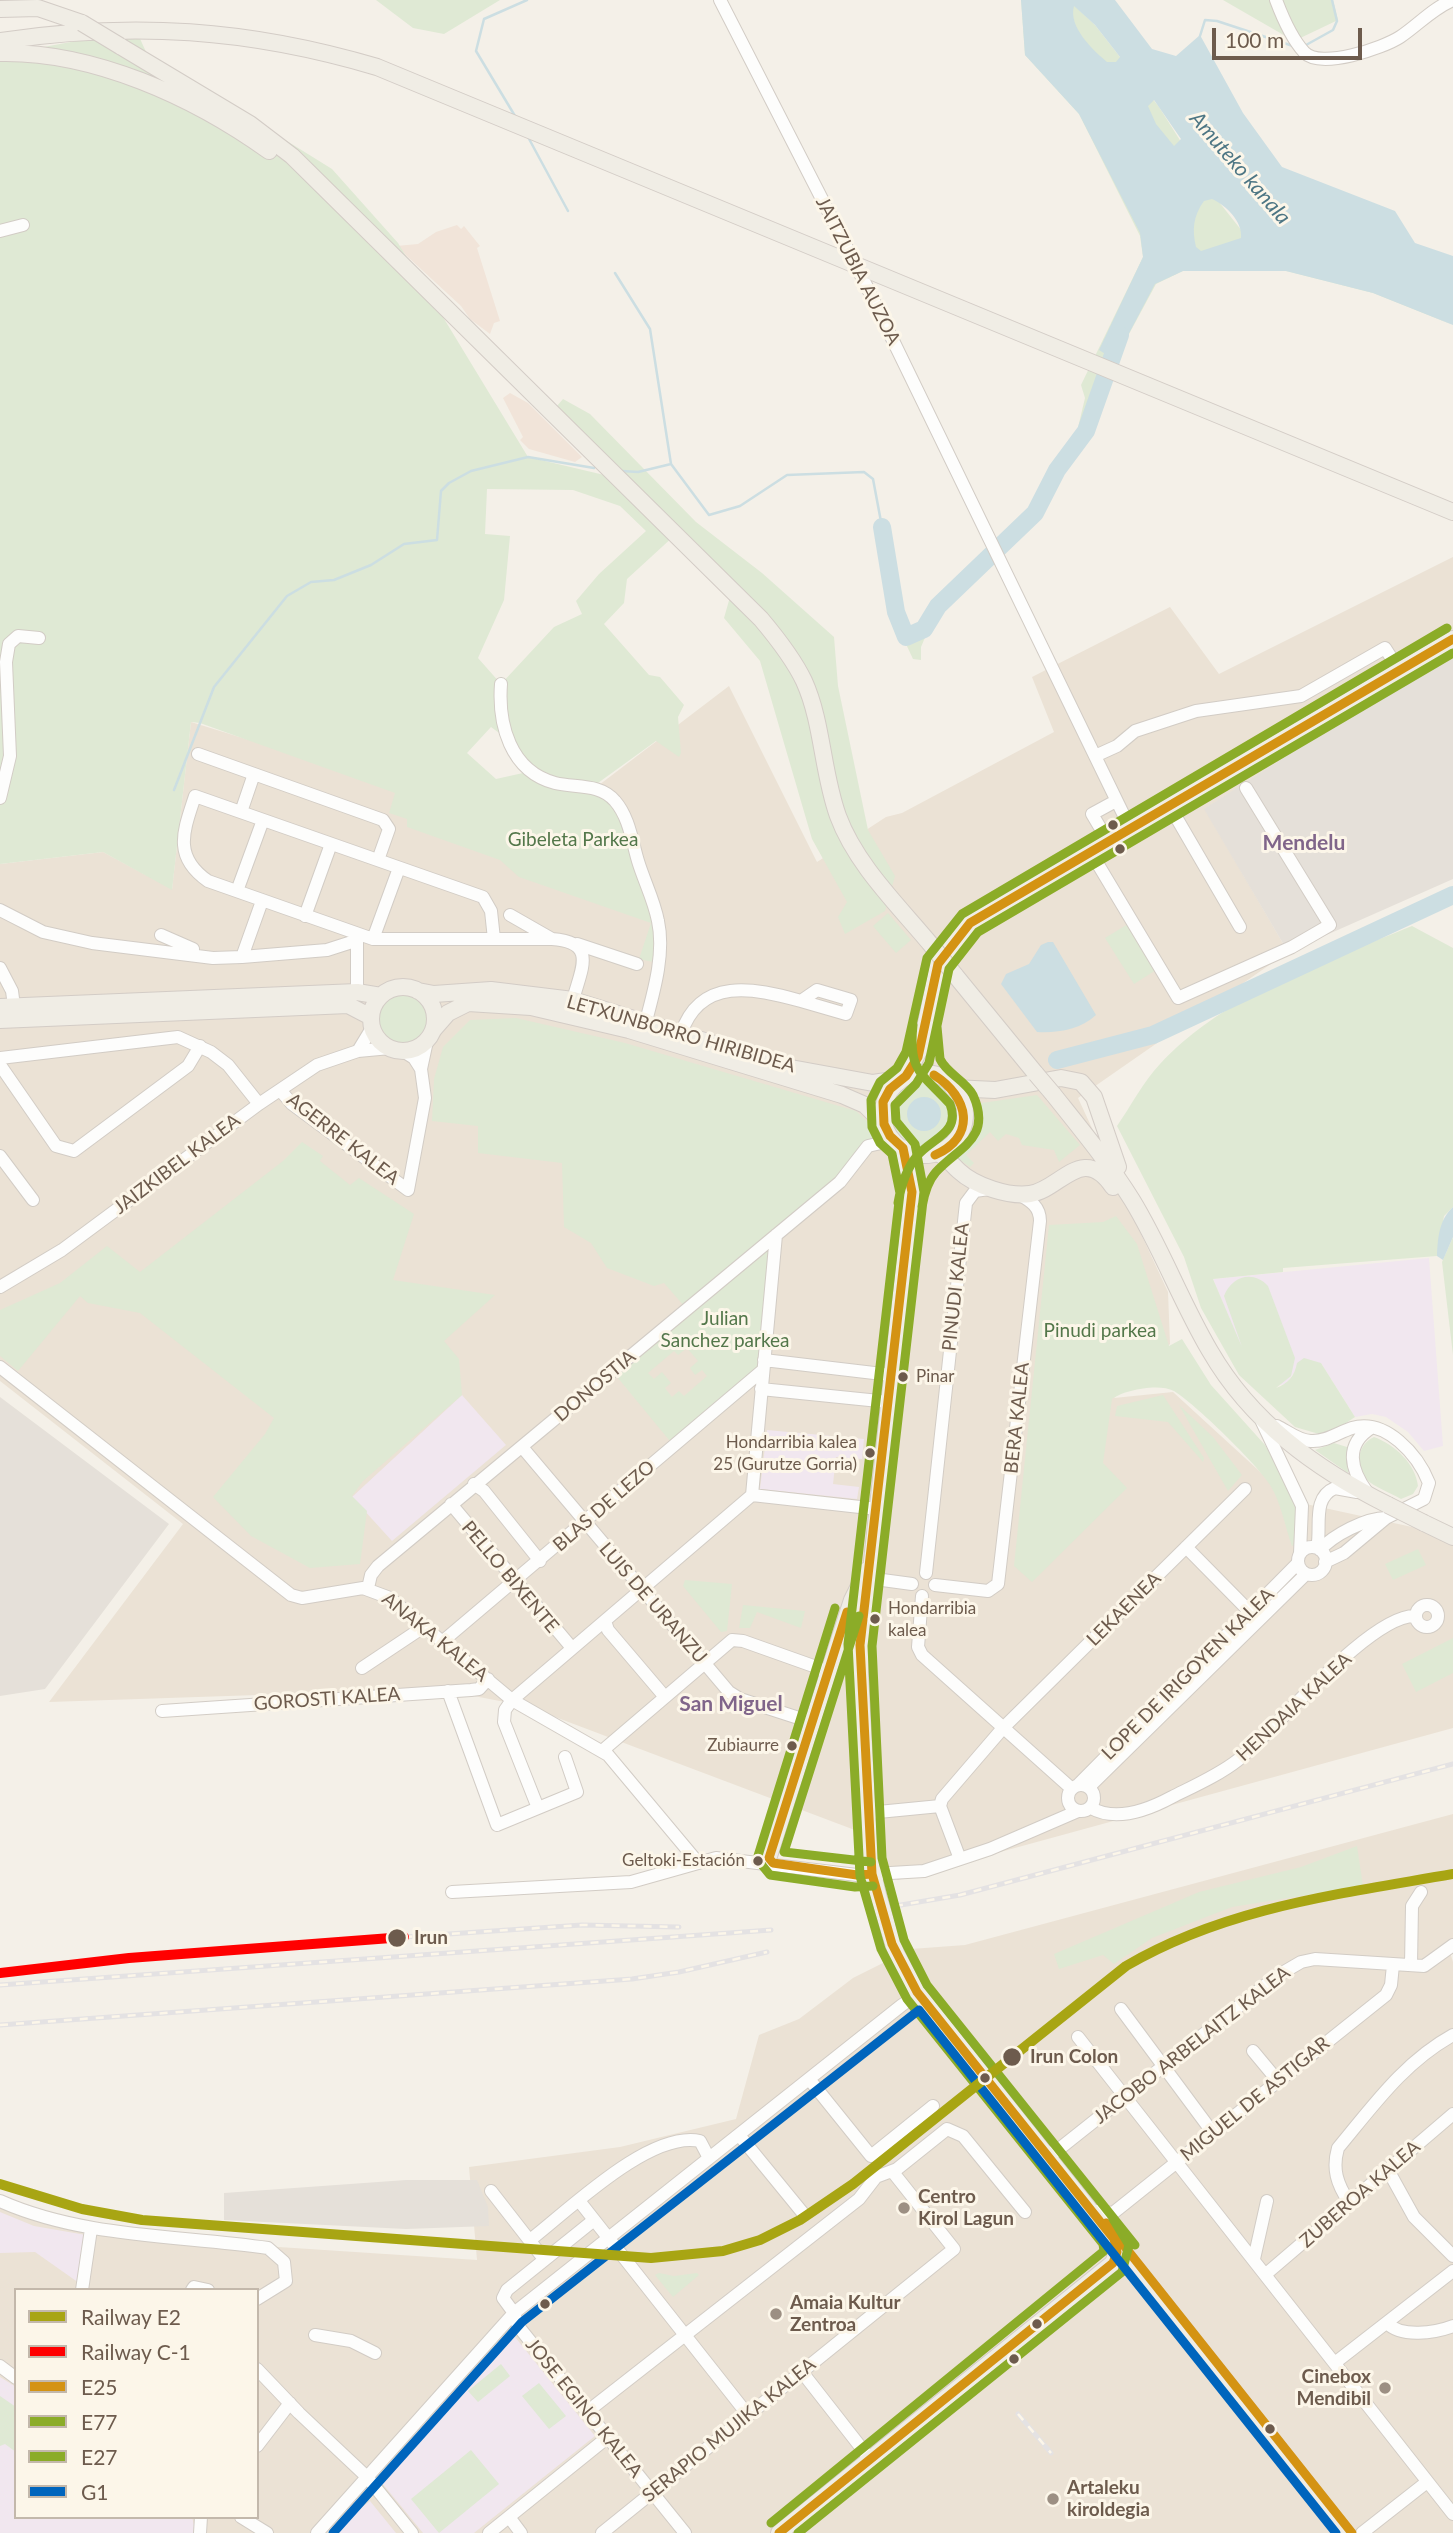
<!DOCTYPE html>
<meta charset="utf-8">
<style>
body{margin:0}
#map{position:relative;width:1453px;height:2533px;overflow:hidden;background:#f4f0e8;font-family:Lato,sans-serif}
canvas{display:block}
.legend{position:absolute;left:14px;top:2288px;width:245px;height:231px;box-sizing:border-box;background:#fcf6e9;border:2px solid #c3b8ab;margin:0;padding:9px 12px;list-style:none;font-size:21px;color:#6d5b4d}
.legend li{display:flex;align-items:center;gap:14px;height:35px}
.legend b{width:35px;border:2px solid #c3b8ab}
.scale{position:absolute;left:1212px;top:28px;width:150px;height:32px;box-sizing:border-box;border:4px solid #6d5b4d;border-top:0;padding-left:9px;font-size:21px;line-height:24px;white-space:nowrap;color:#6d5b4d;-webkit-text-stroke:5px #fcf6e9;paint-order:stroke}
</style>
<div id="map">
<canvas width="1453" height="2533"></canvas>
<ul class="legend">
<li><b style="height:9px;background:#a8a513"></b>Railway E2</li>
<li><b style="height:9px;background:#f00"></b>Railway C-1</li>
<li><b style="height:9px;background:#d49313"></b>E25</li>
<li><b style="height:9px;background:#8bac28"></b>E77</li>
<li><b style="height:9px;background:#8bac28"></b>E27</li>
<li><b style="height:9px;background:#0065bd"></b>G1</li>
</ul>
<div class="scale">100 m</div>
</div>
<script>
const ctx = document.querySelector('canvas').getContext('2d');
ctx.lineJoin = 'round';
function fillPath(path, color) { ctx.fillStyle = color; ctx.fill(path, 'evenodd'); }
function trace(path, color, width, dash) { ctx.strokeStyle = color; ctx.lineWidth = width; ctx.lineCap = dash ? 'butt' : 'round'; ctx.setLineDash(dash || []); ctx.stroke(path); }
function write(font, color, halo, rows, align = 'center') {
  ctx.font = font + ' Lato,sans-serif'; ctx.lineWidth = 6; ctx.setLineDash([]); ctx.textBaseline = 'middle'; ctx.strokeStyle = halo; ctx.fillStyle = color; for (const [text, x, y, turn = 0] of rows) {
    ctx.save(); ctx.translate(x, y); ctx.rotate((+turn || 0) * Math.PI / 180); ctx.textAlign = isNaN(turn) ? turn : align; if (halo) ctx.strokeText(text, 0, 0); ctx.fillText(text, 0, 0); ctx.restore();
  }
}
fillPath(new Path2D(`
 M1453,557V649L1205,809L1288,952L1078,1098L1168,1292L1170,1344L1114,1398L1173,1392L1292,1501L1426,1530L1453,1545V1728L898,1880L879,1869L868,1835L526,1706L437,1689L49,1702L183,1524L0,1381V864L103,852L172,889L191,722L392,784L599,785L729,686L817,862L886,817L902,813L1054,732L1032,677L1170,607L1219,674Z
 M1453,1814V1946L1449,1949L1453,1962V2533H0V2197L69,2222L172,2240L477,2260L469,2167L620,2147L736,2119L759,2035L799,2019L853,1978L911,1949L965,1945ZM16,2290H257V2517H16Z`), '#ebe2d5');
fillPath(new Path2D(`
 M457,225L461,229L464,226L480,246L477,248L500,321L494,323L490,334L470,319L461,306L396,246L418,244L436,232Z
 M510,393L528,403L582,457L575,462L529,449L520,440L523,437L503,398Z`), '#f1e4d9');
fillPath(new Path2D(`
 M1453,649V879L1288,952L1204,809Z
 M0,1397L169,1524L45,1689L0,1696Z
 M406,2180H477L488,2207L489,2226L406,2229L224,2220V2193Z`), '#e5e0d9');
fillPath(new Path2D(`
 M1429,1258L1443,1446L1424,1451L1408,1432L1386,1417L1372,1414L1355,1417L1321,1363L1296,1370L1286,1384L1264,1388L1255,1379L1213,1279Z
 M462,1395L506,1445L392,1541L352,1497Z
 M767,1430L864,1439L862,1459L836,1457L833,1484L859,1487L857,1499L760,1489Z
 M0,2212L34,2226L86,2235L79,2283L35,2252L0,2253Z
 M511,2332L595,2436L474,2533H423L377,2477L461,2393Z
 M0,2377L16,2387V2517H192L196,2533H0Z
 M370,2501L396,2533H333L342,2523Z`), '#f1e7ef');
fillPath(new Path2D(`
 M376,0H500L444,34L413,28Z
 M1021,0L1075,6L1095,25L1159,107L1219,202L1242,231L1453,325L1373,293L1286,271H1183L1156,284L1115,360L1104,387L1093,429L1083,447L1064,470L1038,519L950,596L932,621L921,647V660L913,659L898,627L890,593H896L910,629L920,625L939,599L975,569L1033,505L1049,467L1076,436L1085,398L1081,385L1143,257L1140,236L1079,114L1025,55Z
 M1223,0H1333L1338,20L1294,41Z
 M136,30L147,54L332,169L398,243L528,457L617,478L551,413L563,399L590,414L696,522L762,573L834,637L838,686L868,830L895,876L885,911L845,934L838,917L847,902L812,839L760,661L724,618L732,590L675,535L627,579L624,603L604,624L649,675L660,677L684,705L678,717L681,753L679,757L656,741L591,788L616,801L656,912L658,963L639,959L651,923L519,877L500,860L407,827V819L389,813L395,793L200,723L191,722L172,890L103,852L0,864V55ZM487,489L573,490L620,506L646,531L599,574L576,601L582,614L554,627L501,684L478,658L504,600L510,536L485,534ZM491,727L506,738L532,771L496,779L467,753Z
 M888,913L911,940L896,953L873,926Z
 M1128,924L1156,970L1134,984L1105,938Z
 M1412,926L1453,948V1207L1444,1216L1437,1256L1283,1268V1272L1213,1279L1242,1347L1224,1296C1232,1276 1253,1270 1268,1286L1295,1358L1291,1376L1276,1388C1288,1384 1295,1375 1297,1363L1304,1358L1321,1363L1355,1417L1340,1427L1319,1434L1295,1427L1239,1375L1201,1308L1184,1257L1117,1126C1131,1106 1143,1082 1160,1064C1226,993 1325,962 1412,926Z
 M378 1019a25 25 0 1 1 50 0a25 25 0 1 1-50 0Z
 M516,1018L625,1043L856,1111L884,1137L873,1151L685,1307L664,1283L654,1286L607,1268L591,1243L564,1227L562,1163L478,1153V1126L432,1121L434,1079L443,1047L470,1020Z
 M918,1080C990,1080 946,1190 899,1134C881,1113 893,1087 918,1080Z
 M1037,1095L1080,1145L1059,1162L1054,1150L1022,1145L1019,1138L1006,1134L998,1141L990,1132L966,1155L974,1163L970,1167L956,1157C976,1136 974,1130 975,1104Z
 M302,1142L323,1156L320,1161L350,1185L359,1178L414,1214L393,1280L495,1295L444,1341L459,1359L462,1395L363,1481L352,1496L367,1511L360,1564L310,1568L251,1536L213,1497L265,1434L274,1418L140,1313L88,1303L80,1296L18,1371L0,1356V1310L60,1283L107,1246L140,1272L283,1161Z
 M1116,1216L1137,1244L1169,1346L1182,1339L1211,1385L1265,1445L1292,1489L1297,1510L1295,1545L1292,1546C1285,1527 1281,1502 1270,1485C1259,1466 1193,1402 1174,1391C1159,1383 1124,1390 1112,1399L1103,1463L1127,1488L1032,1582L1014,1566L1049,1225L1103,1222Z
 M776,1235L763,1370L674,1446L613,1372ZM687,1348L698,1361L690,1368L695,1375L702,1370L707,1376L684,1396L679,1391L672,1397L665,1388L671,1383L662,1372L654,1379L648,1373L674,1351L678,1355Z
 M1453,1237V1355L1442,1262Z
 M1163,1395L1204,1458L1203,1462L1168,1422L1115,1416L1117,1406Z
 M1179,1405L1213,1437L1242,1475L1228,1491Z
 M1374,1437C1395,1445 1415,1463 1418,1486L1413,1494L1401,1499C1391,1493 1374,1487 1366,1479C1354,1465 1358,1444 1374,1437Z
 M1334,1443L1347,1447L1348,1473L1315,1450Z
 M1418,1549L1426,1565L1393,1580L1385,1564Z
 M685,1580L732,1584L727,1631L721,1632L683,1586Z
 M743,1605L805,1611L801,1628L757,1612L750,1628H739Z
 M1453,1638V1673L1416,1692L1402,1664Z
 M1357,1846L1363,1886L1232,1907L1152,1938L1114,1964L1103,1955L1059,1969L1054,1954L1199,1892L1301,1867Z
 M659,2273L674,2276L697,2273L699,2275L673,2297L655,2275Z
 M501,2364L510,2376L478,2402L468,2391Z
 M539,2383L566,2416L549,2429L522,2396Z
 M0,2396L16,2407V2452L5,2444L0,2446Z
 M471,2450L499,2484L439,2533L411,2499Z`), '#dfe9d4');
fillPath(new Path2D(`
 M1021,0H1115L1152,49L1176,56L1200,35L1243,113L1282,167L1395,211L1415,243L1453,256V325L1373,293L1286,271H1183L1155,284L1115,360L1099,350L1143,257L1140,233L1079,114L1025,55ZM1074,6L1095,25L1120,57L1116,62H1107C1093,50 1068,27 1074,6ZM1154,100L1181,139L1174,146L1156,124L1148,106ZM1212,199C1226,205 1243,222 1241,238L1201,251L1196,247C1192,230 1193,216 1204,201Z
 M1048,942H1053L1096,1015C1080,1030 1058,1033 1037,1032L1001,984L1006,974L1029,964L1041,945Z
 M907 1114a17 17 0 1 1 34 0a17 17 0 1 1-34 0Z
 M1453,1207V1237L1443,1260L1437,1256C1438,1237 1439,1220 1453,1207Z`), '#ccdee2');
trace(new Path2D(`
 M1200,36L1205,20L1217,21L1296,47
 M1306,45L1333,30L1337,21L1332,0
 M515,116L476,51L484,19L527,0
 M528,137L568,211
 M615,273L650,329L671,464
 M622,471L638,472L671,464L709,515L740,506L787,475L864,472L873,479L882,527
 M174,790L214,687L287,596L311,582L334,580L371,565L404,544L437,540L441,491L449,483L471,471L528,457L594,468`), '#ccdee2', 2.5);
trace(new Path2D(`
 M882,527L896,612L906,637L924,629L938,606L1035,513L1057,470L1086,431L1120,335
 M1057,1060L1153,1035L1453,895`), '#ccdee2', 18);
const minor = new Path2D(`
 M720,0L867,287L1130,828
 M1276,0C1282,16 1292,39 1304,52C1320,70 1383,48 1400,37C1418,25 1433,8 1453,0
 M0,231L23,225
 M501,684C498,724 510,771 555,783C575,788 600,783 615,801C629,817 632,841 638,861C644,881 654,900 658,921C665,953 654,991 646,1021
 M198,754L383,820L389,829L378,860
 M1095,756L1117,746L1135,731L1196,711L1301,696L1385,648L1399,670
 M0,798L10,756L6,662L9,644L18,636L39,638
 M1169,805L1240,927
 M241,812L254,774
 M1108,841L1092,814L1114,802
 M1090,851L1178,998L1292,947L1330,925L1246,788
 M237,891L263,820
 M262,901L242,957L327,950L355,941
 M0,910L43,932L92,943L213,958L242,957
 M510,915L552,939
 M305,916L331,844
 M161,935L193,949
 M373,939L399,868
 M494,939L491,911L483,897L195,796C184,830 172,856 208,881L373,939H552C598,942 581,969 573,1000
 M577,944L637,964
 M0,968L12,991L14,1006
 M817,990L851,1000L846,1014L801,1001Z
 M357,992V935
 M681,1034C700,976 754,988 801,1001
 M358,1051L372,1028
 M403,1051L414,1058L421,1069
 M0,1058L178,1037L211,1052L228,1065L259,1104
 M0,1065L56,1146L74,1151L188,1066L200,1046
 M280,1090L292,1104L408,1190L425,1098L421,1069L427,1041
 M0,1156L33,1200
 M0,1287L62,1250L259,1104L317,1065L358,1051L390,1048
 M764,1360L891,1375
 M0,1367L291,1595L302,1598L363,1588L390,1598L512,1700L608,1755L695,1859L703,1862
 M761,1389L889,1402
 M1262,1422L1302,1506L1300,1553
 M1277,1426C1287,1431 1299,1441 1311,1441C1326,1442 1339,1432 1352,1428C1386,1418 1418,1455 1429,1483L1424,1499L1386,1518L1344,1553L1325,1562
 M522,1447L729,1692L740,1699L811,1722
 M474,1484L484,1491L540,1561
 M1367,1492C1351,1470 1344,1445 1371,1428
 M752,1495L776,1235
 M752,1495L878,1509
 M451,1504L572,1648
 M1186,1547L1251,1613
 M1298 1561a14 14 0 1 1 28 0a14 14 0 1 1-28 0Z
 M1317,1548C1322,1528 1311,1498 1335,1488L1357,1492
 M1320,1550C1333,1535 1366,1518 1386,1518
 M926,1573L966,1203L975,1191L989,1189
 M865,1583L875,1579L912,1584
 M935,1585L988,1591L998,1584L1040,1221C1040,1207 1031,1201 1020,1195
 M368,1588L371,1575L378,1566L840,1182L868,1146L894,1140
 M922,1596L918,1647L922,1655L1072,1789
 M1416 1616a11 11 0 1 1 22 0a11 11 0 1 1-22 0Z
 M605,1621L608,1630L665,1697
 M443,1641L763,1370
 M831,1662L842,1658L851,1660L860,1673
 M362,1668L425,1626
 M448,1691L497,1825L577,1792L565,1757
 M162,1711L471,1690L479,1689L488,1679
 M602,1751L732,1640L743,1641L819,1668L827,1674
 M1068 1798a13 13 0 1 1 26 0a13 13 0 1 1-26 0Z
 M1078,1785L1298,1563
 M1089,1787L1306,1574
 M940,1806L942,1799L1003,1728L1245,1489
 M940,1806L960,1859
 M538,1808L504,1722L505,1710L512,1700L752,1495
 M1091,1808C1116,1822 1148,1810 1172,1797C1194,1786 1219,1775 1238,1760C1276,1729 1370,1615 1415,1616
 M868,1813L940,1806
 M452,1892L631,1882L716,1858L857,1875L924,1871L990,1849L1078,1811
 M1411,1965L1412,1906L1421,1892
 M1121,2009L1213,2133
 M1078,2037L1453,2514
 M1253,2051L1278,2081
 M809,2079L871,2156L933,2106
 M739,2135L802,2212
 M1044,2152L1054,2153L1277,1976L1301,1962L1315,1959L1424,1966L1453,1945
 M1388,2170L1414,2217L1453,2256
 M491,2191L544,2259
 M0,2201C83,2238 178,2235 268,2248L284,2262L286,2281L257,2299
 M580,2202L748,2415
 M1349,2202C1337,2184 1332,2169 1338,2148C1373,2106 1404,2062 1453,2035
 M1097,2211L1113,2213L1386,1995L1391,1985L1393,1965
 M594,2220L507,2290L503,2298L514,2313L518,2326L685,2533
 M530,2240C569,2210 650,2130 700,2141L709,2158
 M1254,2259L1267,2201
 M1266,2274L1453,2114
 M82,2290L91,2229
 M192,2290L194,2287L208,2290
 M1387,2323C1401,2338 1435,2333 1453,2326
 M315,2335L351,2341L375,2353
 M1336,2362L1453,2271
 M0,2366L16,2378
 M257,2369L299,2413L367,2477L412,2533
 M802,2372L870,2459
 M588,2411L859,2199L876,2177L897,2169L947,2129L963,2136L1025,2212
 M257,2446L290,2403
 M241,2517L267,2533
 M509,2517L521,2533
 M200,2533L201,2517
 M317,2533L514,2313L902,2005L914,1997L927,1998
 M489,2533L608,2437
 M602,2533L954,2249L892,2171
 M1362,2533L1427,2482`);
const major = new Path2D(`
 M0,9L38,8L82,23
 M0,41C132,21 249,29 377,67L1453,512
 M120,46L250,124L292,156L761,619C777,638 793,658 804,681C823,723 822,772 838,816C856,865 899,906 932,946
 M0,53C93,51 194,97 269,151
 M955,975L1036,1074
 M371 1019a32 32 0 1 1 64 0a32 32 0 1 1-64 0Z
 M418,991L434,994L491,990L573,1000L791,1068L873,1083L900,1079
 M0,1007L357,992L381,996
 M0,1020L348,1005L371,1017
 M434,1029L448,1013L468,1003L531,1007L629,1030L842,1095L865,1105L884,1124
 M883 1114a41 41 0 1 1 82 0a41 41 0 1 1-82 0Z
 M906,1076L921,1047L938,964L970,923L1453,639
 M953,1088L995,1090L1061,1078L1081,1082L1094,1097L1118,1167
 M1053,1094C1080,1128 1109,1163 1132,1200C1162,1249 1181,1302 1210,1351C1251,1422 1316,1469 1388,1505
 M939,1154C948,1158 952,1165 959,1171C975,1186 1009,1197 1030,1194C1060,1190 1083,1142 1113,1187
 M1424,1523L1453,1537
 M769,1856L852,1600L867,1570
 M878,1895L870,1860L860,1673L861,1629L871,1570L912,1192L903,1148
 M896,1953L917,1992L1346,2533
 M779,2533L1113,2263L1117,2252L1115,2241`);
trace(minor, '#d2ccc5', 14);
trace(major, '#d3ccc6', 18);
trace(minor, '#fdfdfc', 12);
trace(major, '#f0ede5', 16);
const rail = new Path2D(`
 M895,1906L960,1895L1453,1764
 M404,1937L582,1925L679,1927
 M0,1985L771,1930
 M0,2025L632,1979L679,1972L767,1952
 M1018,2414L1051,2453`);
trace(rail, '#e4e2e3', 5);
trace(rail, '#fcf6e9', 2.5, [8]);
const majorBridge = new Path2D(`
 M82,23L120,46
 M932,946L955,975
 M1036,1074L1053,1094
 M1388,1505L1424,1523
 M878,1895L896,1953`);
trace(majorBridge, '#d3ccc6', 18, []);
trace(majorBridge, '#f0ede5', 16);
trace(new Path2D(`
 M934,1075C969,1097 977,1136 935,1155
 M847,1612L769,1858L773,1863L857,1875L872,1874
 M1106,2223L1352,2533
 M779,2533L1113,2263L1117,2252L1114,2239L917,1992L892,1944L872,1874L860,1645L912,1192L903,1148L890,1136L884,1124L883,1102L890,1089L906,1076L918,1057L938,964L970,923L1453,639`), '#d49313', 9);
trace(new Path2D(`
 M922,1207C924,1195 928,1181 936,1172C957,1148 993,1139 973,1095C965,1080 947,1074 940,1059L937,1027
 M835,1608L757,1859L770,1875L855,1887L873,1886
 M1135,2245L927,1985L904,1940L882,1858L872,1646L924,1192L915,1144L896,1121L895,1105L916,1084L929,1063L949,969L978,932L1453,653
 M798,2533L1122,2272L1129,2245L1113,2219`), '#8bac28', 9);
trace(new Path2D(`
 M898,1203C901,1186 906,1169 917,1156C932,1138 961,1133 950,1104C922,1073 908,1072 913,1025
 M859,1616L784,1852L871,1862
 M771,2523L1104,2251L1103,2244L907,1999L881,1949L860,1876L848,1644L900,1193L892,1154L880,1143L872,1127L871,1100L880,1082L897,1068L906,1052L927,958L962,914L1447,628`), '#8bac28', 9);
trace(new Path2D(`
 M333,2533L522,2322L919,2010L1336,2533`), '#0065bd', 9);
trace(new Path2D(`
 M0,2184L82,2209L142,2220L651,2258L723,2251L760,2240L800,2220L853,2184L1126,1966C1227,1907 1340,1894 1453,1874`), '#a8a513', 10);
trace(new Path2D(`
 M0,1973L129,1958L404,1937`), '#f00', 10);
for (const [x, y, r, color] of [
 [1113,825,6,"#6d5b4d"],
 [1120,849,6,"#6d5b4d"],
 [903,1377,6,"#6d5b4d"],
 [870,1453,6,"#6d5b4d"],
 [875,1619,6,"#6d5b4d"],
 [792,1746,6,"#6d5b4d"],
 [758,1861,6,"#6d5b4d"],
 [397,1938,10,"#6d5b4d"],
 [1012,2057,10,"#6d5b4d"],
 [985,2078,6,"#6d5b4d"],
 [904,2208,7,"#9c8f83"],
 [545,2304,6,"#6d5b4d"],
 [776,2314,7,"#9c8f83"],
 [1037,2324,6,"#6d5b4d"],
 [1014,2359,6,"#6d5b4d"],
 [1385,2388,7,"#9c8f83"],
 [1270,2429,6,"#6d5b4d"],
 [1053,2499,7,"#9c8f83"]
]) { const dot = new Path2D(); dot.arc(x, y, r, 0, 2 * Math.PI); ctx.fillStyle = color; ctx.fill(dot); trace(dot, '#fcf6e9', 2.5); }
write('17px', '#6d5b4d', '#fcf6e9', [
 ["Pinar",916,1377,"left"],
 ["Hondarribia kalea",857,1443],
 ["25 (Gurutze Gorria)",857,1465],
 ["Hondarribia",888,1609,"left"],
 ["kalea",888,1631,"left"],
 ["Zubiaurre",779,1746],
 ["Geltoki-Estación",745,1861]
], 'right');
write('19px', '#6d5b4d', '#fcf6e9', [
 ["JAITZUBIA AUZOA",858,271,63],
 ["LETXUNBORRO HIRIBIDEA",681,1034,16],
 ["AGERRE KALEA",343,1139,38],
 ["JAIZKIBEL KALEA",177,1164,-37],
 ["PINUDI KALEA",956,1287,-84],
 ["DONOSTIA",595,1386,-40],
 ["BERA KALEA",1017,1418,-84],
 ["BLAS DE LEZO",604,1506,-41],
 ["PELLO BIXENTE",510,1577,50],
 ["LUIS DE URANZU",653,1603,49],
 ["LEKAENEA",1124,1609,-45],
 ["ANAKA KALEA",435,1637,39],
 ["LOPE DE IRIGOYEN KALEA",1188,1674,-45],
 ["GOROSTI KALEA",327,1699,-4],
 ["HENDAIA KALEA",1294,1707,-43],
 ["JACOBO ARBELAITZ KALEA",1192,2045,-38],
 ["MIGUEL DE ASTIGAR",1255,2099,-39],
 ["ZUBEROA KALEA",1360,2194,-41],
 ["JOSE EGINO KALEA",584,2408,51],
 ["SERAPIO MUJIKA KALEA",729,2430,-39]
]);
write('19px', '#53774a', '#fcf6e9', [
 ["Gibeleta Parkea",573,840],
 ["Julian",725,1319],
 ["Sanchez parkea",725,1341],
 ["Pinudi parkea",1100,1331]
]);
write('bold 19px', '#6d5b4d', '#fcf6e9', [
 ["Irun",414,1938],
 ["Irun Colon",1030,2057]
], 'left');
write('bold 19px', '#6d5b4d', '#fcf6e9', [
 ["Centro",918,2197],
 ["Kirol Lagun",918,2219],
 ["Amaia Kultur",790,2303],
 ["Zentroa",790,2325],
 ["Cinebox",1371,2377,"right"],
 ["Mendibil",1371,2399,"right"],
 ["Artaleku",1067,2488],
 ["kiroldegia",1067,2510]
], 'left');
write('italic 21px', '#4d7684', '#fcf6e9', [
 ["Amuteko kanala",1240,168,49]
]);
write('bold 21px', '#80658a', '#fcf6e9', [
 ["Mendelu",1304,843],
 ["San Miguel",731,1704]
]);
</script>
